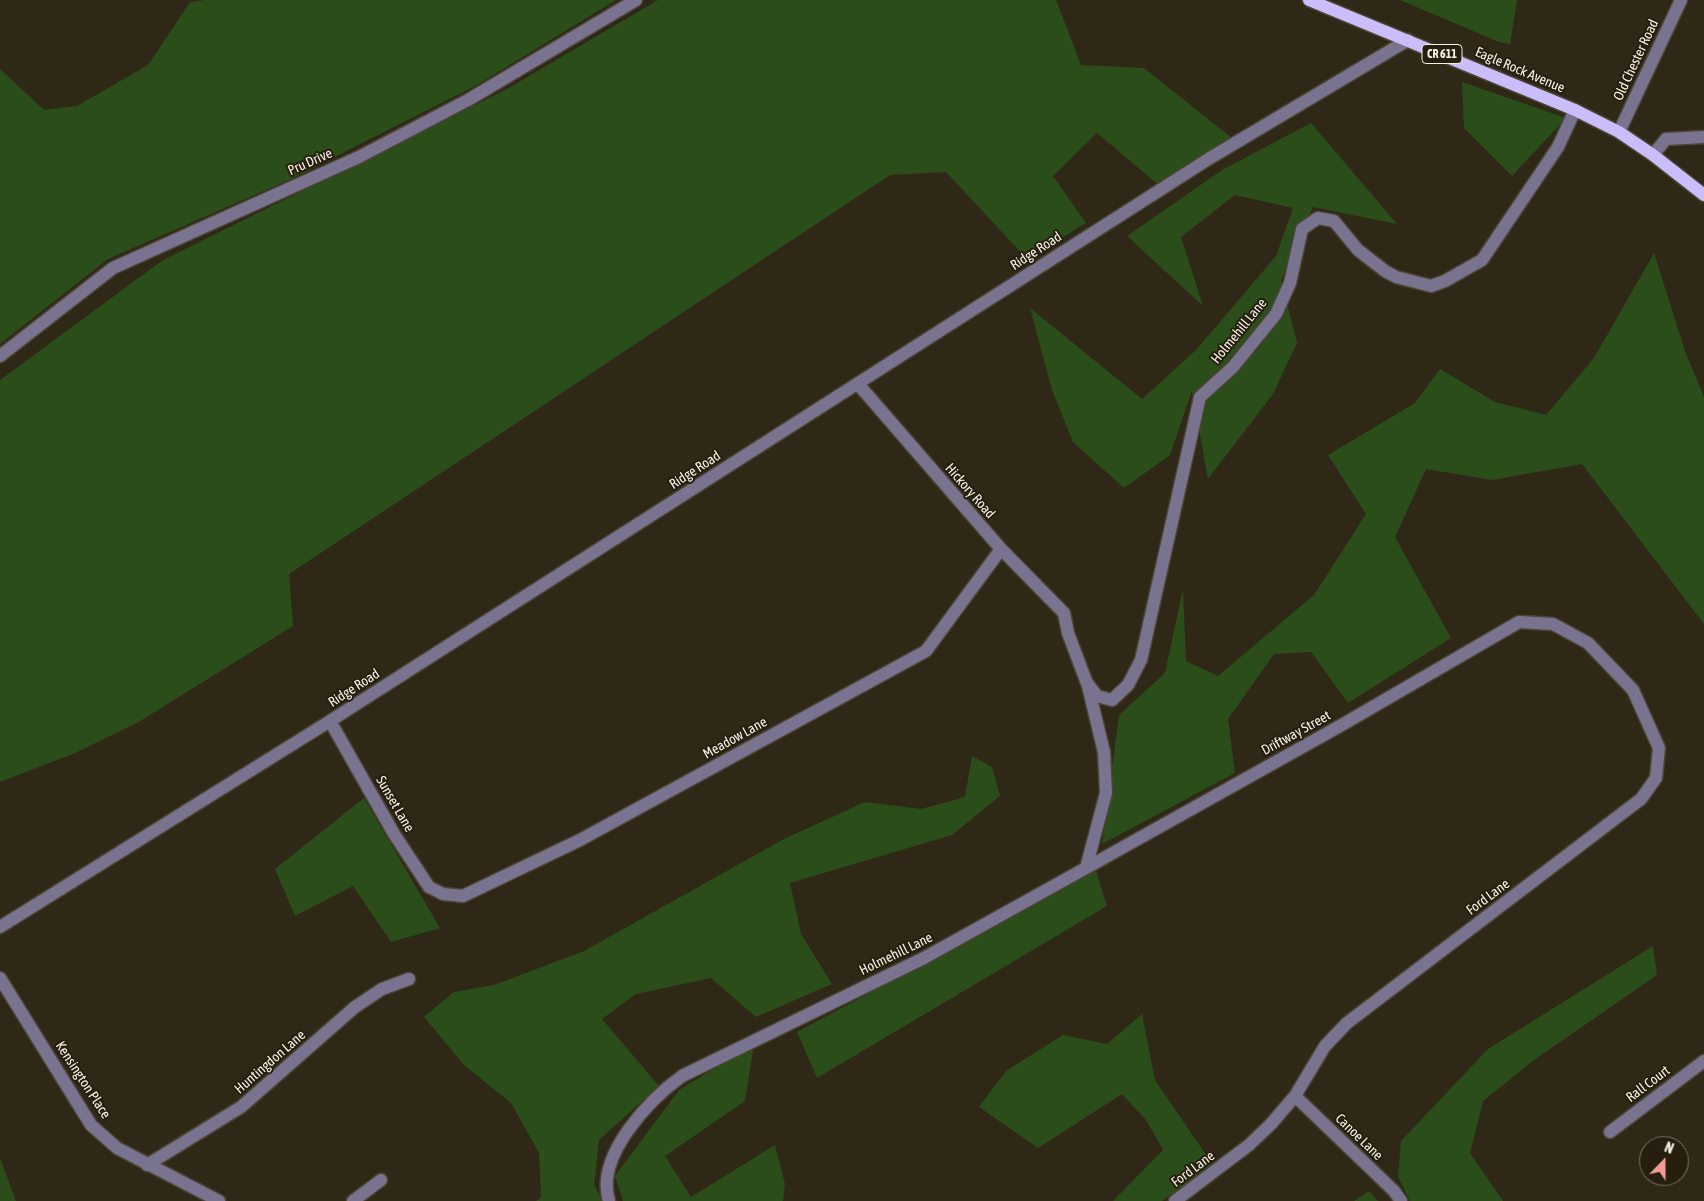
<!DOCTYPE html>
<style>
body{margin:0}
#map{position:relative;width:1704px;height:1201px;overflow:hidden;background:#302817;font-family:"Asap Condensed",sans-serif}
canvas{display:block}
.north{position:absolute;left:1639px;top:1136px;width:50px;height:50px;box-sizing:border-box;background:#261e0e;border:1px solid #797264;border-radius:50%;rotate:22deg;font-size:14px;font-weight:700;line-height:20px;text-align:center;color:#f6f1e6}
.north::after{content:'';display:block;margin:auto;width:18px;height:22px;background:#f59b97;clip-path:polygon(50% 0,100% 100%,50% 72%,0 100%)}
</style>
<div id="map">
<canvas width="1704" height="1201"></canvas>
<div class="north">N</div>
</div>
<script>
const ctx = document.querySelector('canvas').getContext('2d');
ctx.lineJoin = 'round';
function fillPath(path, color) { ctx.fillStyle = color; ctx.fill(path, 'evenodd'); }
function trace(path, color, width, dash) { ctx.strokeStyle = color; ctx.lineWidth = width; ctx.lineCap = dash ? 'butt' : 'round'; ctx.setLineDash(dash || []); ctx.stroke(path); }
function write(font, color, halo, rows, align = 'center') {
  ctx.font = font + ' "Asap Condensed",sans-serif'; ctx.lineWidth = 4; ctx.setLineDash([]); ctx.textBaseline = 'middle'; ctx.strokeStyle = halo; ctx.fillStyle = color; for (const [text, x, y, turn = 0] of rows) {
    ctx.save(); ctx.translate(x, y); ctx.rotate((+turn || 0) * Math.PI / 180); ctx.textAlign = isNaN(turn) ? turn : align; if (halo) ctx.strokeText(text, 0, 0); ctx.fillText(text, 0, 0); ctx.restore();
  }
}
fillPath(new Path2D(`
 M205,0H616L477,85L289,180L108,259L0,344V69L44,110L77,106L148,65L190,2Z
 M658,0H1056L1081,65L1144,68L1242,146L1167,192L1097,133L1053,176L1086,223L1027,259L946,172L890,175L289,574L293,626L137,723L75,753L0,782V380L163,260L507,89Z
 M1400,0H1517L1510,44L1499,42Z
 M1462,82L1566,118L1512,176L1464,128Z
 M1311,123L1397,224L1313,207L1281,280L1297,343L1273,394L1208,479L1192,391L1170,455L1124,488L1073,442L1052,390L1030,308L1142,399L1196,350L1276,256L1293,208L1235,195L1181,237L1203,306L1127,236L1222,170Z
 M1654,253L1685,351L1704,397V624L1582,464L1492,480L1426,469L1395,537L1451,638L1348,703L1311,652L1274,654L1228,719L1235,773L1102,844L1119,715L1165,673L1183,589L1186,661L1218,676L1314,595L1366,514L1328,455L1415,403L1440,369L1495,402L1546,415L1594,358Z
 M972,756L992,767L1000,796L952,835L790,883L801,934L832,984L756,1017L711,978L636,994L602,1019L659,1086L599,1140L594,1185L602,1201H536L541,1197L539,1153L511,1103L464,1065L424,1017L454,992L494,985L584,951L784,839L865,802L921,809L965,797Z
 M364,798L440,928L391,942L353,886L295,916L275,869Z
 M1096,871L1107,906L817,1078L797,1032Z
 M1653,946L1657,975L1534,1060L1483,1101L1470,1153L1503,1201H1410L1398,1177L1401,1141L1488,1049Z
 M1142,1014L1155,1080L1213,1165L1162,1201H1113L1163,1150L1146,1120L1122,1094L1038,1148L979,1107L1006,1071L1063,1035L1107,1044Z
 M754,1044L745,1101L665,1156L691,1197L775,1145L785,1184L783,1201H623L615,1176L679,1090Z
 M0,1158L16,1201H0Z
 M1369,1191L1378,1201H1354Z`), '#2b4d1a');
const minor = new Path2D(`
 M1619,132L1681,0
 M1653,155L1666,139L1704,137
 M0,356L113,268L359,157L468,100L636,0
 M1088,684L1097,696L1112,700L1128,685L1141,660L1200,397L1233,367L1276,314L1290,283L1302,229L1318,218L1334,221L1358,250L1385,271L1396,277L1431,286L1445,281L1482,260L1558,147L1575,110
 M330,721L394,834L429,887L443,894L463,896L580,840L926,651L1001,549
 M1086,868L1340,726L1519,622L1553,624L1588,643L1633,690L1659,748L1656,778L1641,799L1347,1023L1325,1046L1295,1096L1271,1124L1249,1145L1175,1201
 M0,927L330,721L1210,158L1408,40
 M0,978L91,1125L117,1148L219,1201
 M1295,1096L1394,1191L1401,1201
 M1610,1132L1704,1061
 M147,1165L241,1107L355,1007L382,989L409,979
 M353,1201L381,1180
 M609,1201C595,1156 649,1100 682,1076L924,958L1086,868L1106,793L1104,752L1088,686L1068,633L1064,613L1001,549L858,384`);
const major = new Path2D(`
 M1309,0L1575,110L1619,132L1653,155L1704,195`);
trace(minor, '#4c4434', 15);
trace(major, '#4c4434', 15);
trace(minor, '#797390', 12);
trace(major, '#cbbdf9', 12);
for (const [x, y, w] of [
 [1442,54,40]
]) { const box = new Path2D(); box.roundRect(x - w / 2, y - 9.5, w, 19, 4); ctx.fillStyle = '#261e0e'; ctx.fill(box); trace(box, '#f6f1e6', 1); }
write('bold 12px', '#f6f1e6', null, [
 ["CR 611",1442,54]
]);
write('14px', '#f6f1e6', '#261e0e', [
 ["Old Chester Road",1636,60,-65],
 ["Eagle Rock Avenue",1520,70,23],
 ["Pru Drive",310,162,-24],
 ["Ridge Road",1036,251,-33],
 ["Holmehill Lane",1239,331,-51],
 ["Ridge Road",695,470,-33],
 ["Hickory Road",970,491,49],
 ["Ridge Road",354,688,-33],
 ["Driftway Street",1296,733,-29],
 ["Meadow Lane",735,738,-29],
 ["Sunset Lane",395,804,60],
 ["Ford Lane",1488,897,-37],
 ["Holmehill Lane",896,954,-26],
 ["Huntingdon Lane",270,1062,-41],
 ["Kensington Place",83,1080,57],
 ["Rall Court",1648,1084,-37],
 ["Canoe Lane",1359,1137,44],
 ["Ford Lane",1193,1169,-37]
]);
</script>
